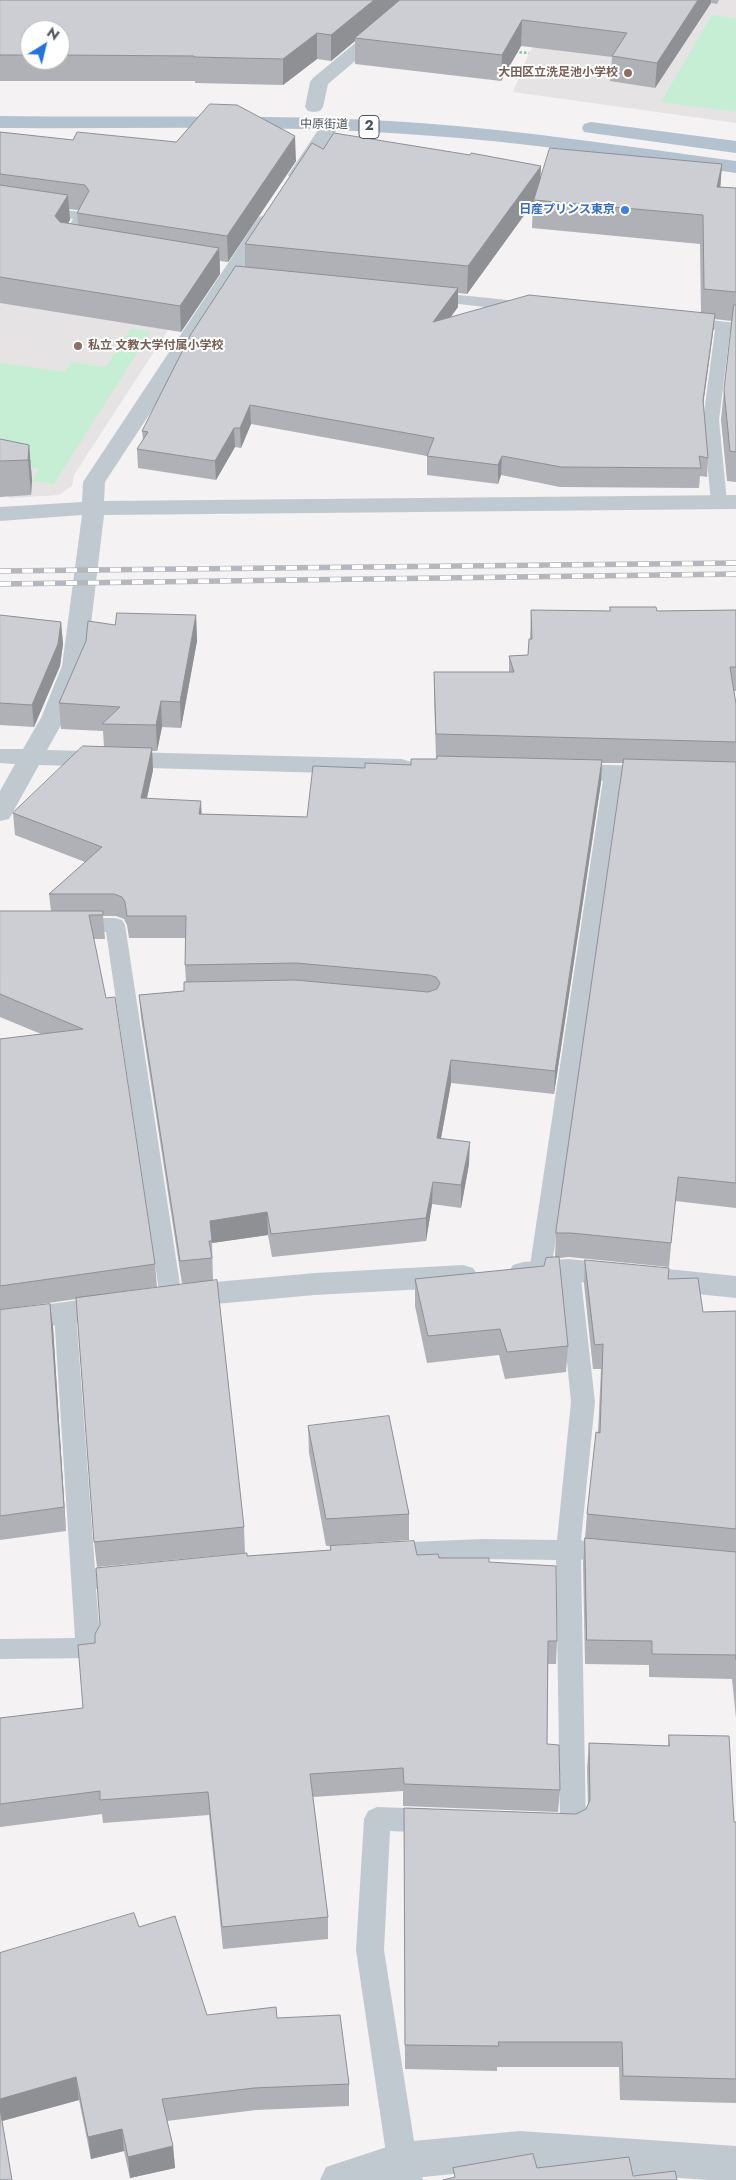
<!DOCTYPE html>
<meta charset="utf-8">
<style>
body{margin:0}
#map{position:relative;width:736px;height:2180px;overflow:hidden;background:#f4f2f2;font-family:Jost,sans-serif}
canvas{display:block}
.north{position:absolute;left:20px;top:20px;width:50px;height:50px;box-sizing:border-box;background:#fff;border:1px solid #b7bbbf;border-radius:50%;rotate:36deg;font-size:14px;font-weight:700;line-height:20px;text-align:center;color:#4b555f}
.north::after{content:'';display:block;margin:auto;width:18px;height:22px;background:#2674da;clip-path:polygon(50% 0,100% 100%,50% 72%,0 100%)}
</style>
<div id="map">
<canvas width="736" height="2180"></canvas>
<div class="north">N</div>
</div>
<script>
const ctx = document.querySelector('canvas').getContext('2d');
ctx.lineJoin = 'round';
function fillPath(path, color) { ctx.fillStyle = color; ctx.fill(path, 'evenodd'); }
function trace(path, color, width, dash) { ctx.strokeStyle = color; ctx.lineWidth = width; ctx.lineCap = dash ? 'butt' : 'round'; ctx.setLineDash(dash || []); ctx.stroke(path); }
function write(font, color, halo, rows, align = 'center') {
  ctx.font = font + ' Jost,"Noto Sans JP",sans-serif'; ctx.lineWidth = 4; ctx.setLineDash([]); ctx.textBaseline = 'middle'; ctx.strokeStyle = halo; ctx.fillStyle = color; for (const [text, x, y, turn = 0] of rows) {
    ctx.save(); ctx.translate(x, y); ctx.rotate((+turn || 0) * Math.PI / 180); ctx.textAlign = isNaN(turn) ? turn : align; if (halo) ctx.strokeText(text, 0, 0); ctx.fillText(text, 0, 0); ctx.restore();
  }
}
fillPath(new Path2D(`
 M565,0H736V123L513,92L529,53Z
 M0,265L207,270L74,475L72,486L59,495L10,498L0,487Z`), '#e5e3e4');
fillPath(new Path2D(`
 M712,15L736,18V112L661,102Z
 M131,329L151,331L54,484L32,481L39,469L0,463V363L65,372L72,362L106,367Z`), '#c5eed5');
trace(new Path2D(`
 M515,52L529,53`), '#7fcaa5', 2.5, [2.5, 2]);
fillPath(new Path2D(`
 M0,201L87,213L89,216L76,240L81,241L84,244L81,247L76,249L62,246L59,243L73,219L0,209Z
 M430,292L527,302L532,304L535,307L532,310L527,312L425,300L422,297L425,294Z
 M684,317L736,323V333L730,332L719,420L727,502L725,506H713L711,502L703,420L715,330L678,325L676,322L678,319Z
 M613,767L620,769L622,773L551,1272L548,1278L540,1280L532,1278L529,1272L604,773L606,769Z
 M75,918H115L122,920L125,925L182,1298L179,1304L171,1306L163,1304L160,1298L106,932H75L68,930L65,925L68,920Z
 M569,1262L577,1264L580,1270L595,1402L581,1540L590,1543L593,1550L590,1557L581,1560L586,1826L582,1834C570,1839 559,1838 547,1833L543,1825L547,1817L560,1814L556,1560L482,1559L387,1563L378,1560L375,1553L378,1546L387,1543L482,1539L557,1540L571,1402L558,1270L561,1264Z
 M65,1304L73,1307L76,1313L95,1569L125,1566L134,1569L137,1576L134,1583L125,1586L96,1589L101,1648L97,1655L88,1658L0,1659V1639L75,1638L54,1313L57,1307Z
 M377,1807L433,1809L442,1813L446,1821L442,1829L433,1833L390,1831L384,1950L417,2160L423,2180H393L387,2160L356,1950L364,1819L368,1811Z`), '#c1c9d0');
fillPath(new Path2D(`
 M407,0H427L328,84L323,107L320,111L314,112L308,111L305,107L310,82L313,78Z
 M331,119L338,121L340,125L306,175L304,179L297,181L290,179L288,175L324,121Z
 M266,215L273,217L276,221L105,482L104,501L736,495V509L104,515L86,666L65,718L47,750L402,759L411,762L414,767L411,772L402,775L39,765L9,819L0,821V791L15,764L0,763V749H23L41,718L62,666L82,515L0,521V507L82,502L83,482L256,221L259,217Z
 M565,764L736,768V784L565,780L556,777L553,772L556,767Z
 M569,1259L736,1276V1298L569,1281L523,1284L513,1281L508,1273L513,1265L523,1262Z
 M463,1265L473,1268L478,1276L473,1284L463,1287L315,1295L182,1307L172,1304L167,1296L172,1288L182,1285L315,1273Z
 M115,1295L125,1298L130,1306L125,1314L115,1317L0,1333V1311Z
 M520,2131L736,2146V2180H709L520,2167L395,2180H320L326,2167L402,2142Z`), '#c1c9d0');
fillPath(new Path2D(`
 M0,116C140,118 280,113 420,123C526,131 631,147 736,161V173C631,158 526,142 420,135C280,124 140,129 0,128Z
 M591,122L736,141V153L584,132L582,128L584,124Z`), '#b4c1ce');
const rail = new Path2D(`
 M0,571L736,563
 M0,584L736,574`);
trace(rail, '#b5b7bc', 5.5);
trace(rail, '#fff', 4, [11]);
fillPath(new Path2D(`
 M0,0H719L717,4L711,3L655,88L610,81L612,57L521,46L501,81L355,64V41L331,61L317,59L283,85L195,83V81H0ZM30,30H60V60H30Z
 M0,132L73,140L296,161L228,262L220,261V274L181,332L0,303ZM69,209L78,210L77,213L78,225L68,223L70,220Z
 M323,149L541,177L722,164L720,187L736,188V482L727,481L721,420L724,390L732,321L714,319L703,404L708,458L707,477L700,476L699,488L560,487L501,475L498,484L427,475V456L251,424L241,448L235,447L216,480L138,468L137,449L143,440L142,431L245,267V244ZM533,203L532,228L700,244L701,312L450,318L458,307V293L467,294Z
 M0,439L29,445L32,480L31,495L0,497Z
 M610,607L657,611L736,610V691H734L736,704V1208L675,1201L669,1267L569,1257L559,1258L568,1346L566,1372L505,1379L499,1355L427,1363L415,1306V1279L544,1266L555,1257L556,1233L624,763H602L601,782L554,1094L451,1083L441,1138L469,1164L461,1208L432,1204L426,1241L272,1257L268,1235L212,1243L213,1281L182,1284L141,1018L139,995L184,991L186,982L185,965V938H129L127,925L124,919L116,916H103L105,939H93L155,1264L157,1287L107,1294L244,1527L245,1553L97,1567L94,1542L76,1299L0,1310V1039L41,1034L0,1017V911H51L49,894L85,862L15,835L13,813L104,747L103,731L61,729L59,703L115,625L196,615L197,641L181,728L162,727L157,751H152L153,770L147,798L202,814L307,817L365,768L411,765L437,759L436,758L434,695V672H509V656L528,655L530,639L531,610L610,611Z
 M0,615L61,622L63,644L60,666L34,727L0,725Z
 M585,1260L668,1279L703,1312L736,1311V1718L732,1679L649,1677V1665L585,1664L583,1562L587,1514L598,1432L601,1369H593L584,1284Z
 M0,1310L53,1327L66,1531L0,1540Z
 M308,1426L409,1514V1540L326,1546L309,1453Z
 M330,1546L489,1562L557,1641L556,1664H548L547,1744L560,1790L558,1812L403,1806V1791L313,1797L328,1917V1939L223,1949L209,1815L103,1823L102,1814L0,1827V1718L83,1708L95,1643L247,1556L330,1550Z
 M669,1735L734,1822H736V2103L620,2100L619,2067H497V2071L405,2069L404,1808L576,1814L586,1809L588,1806L587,1769L589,1743L668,1746Z
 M139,1927L207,2015L277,2018L349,2084V2106L256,2110L167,2121L173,2146L175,2168L130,2178L124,2151L91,2159L79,2100L2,2121L0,2180V1953Z`), '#afb1b6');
fillPath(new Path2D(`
 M374,0H404L355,38V41L331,61V35Z
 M698,0H711V3L655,88L657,63Z
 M522,20L521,46L501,81L502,55Z
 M317,33V59L283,85V59Z
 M295,136L296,161L228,262L227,236Z
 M722,164L720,192L717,187Z
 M541,166L540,194L534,200L533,203L467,294L468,266Z
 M68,195L70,220L57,242L55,216Z
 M219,248L220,274L181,332L180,306Z
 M458,288V307L433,341V322Z
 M715,314L713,333L701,420L703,400Z
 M250,405L251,424L241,448L240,428Z
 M234,428L235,447L216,480L215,461Z
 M29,445L32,480L31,495L28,460Z
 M502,456L501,475L498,484V465Z
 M196,615L197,641L181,728L180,702Z
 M61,622L63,644L60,666L34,727L32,705Z
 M161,701L162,727L157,751L156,725Z
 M152,748L153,770L142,820L141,798Z
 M602,760L601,782L554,1094L555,1071Z
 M201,801L202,823L199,814Z
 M451,1060V1083L437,1160V1138Z
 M470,1142L469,1164L461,1208V1185Z
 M433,1182L432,1204L426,1241V1218Z
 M267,1212L268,1235L212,1243L210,1221Z
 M50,1304L53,1327L66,1531L64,1507Z
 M76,2077L79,2100L2,2121L0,2109V2099Z
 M122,2129L124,2151L91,2159L88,2137Z
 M173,2146L175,2168L130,2178L128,2157Z`), '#8f9094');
const building = new Path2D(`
 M0,0H374L331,35L317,33L283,59L194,57V56L60,55V30H30V55H0Z
 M400,0H698L657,63L612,56L627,33L522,20L502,55L355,38Z
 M210,104L237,105L295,136L227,236L77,213L89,191L85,185L0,174V132L73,140L77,132L176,142Z
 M334,133L470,155L471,153L541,166L468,266L245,244L312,143L323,149Z
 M550,148L722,164L717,187L736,188V292L704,289L703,215L534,200Z
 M0,185L68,195L55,216L60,222L219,248L180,306L0,277Z
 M236,266L458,288L433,322L529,295L715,314L703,400L708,458L699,456L701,468L561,467L502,456L498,465L427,456L434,438L250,405L240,428H234L215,461L137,449L148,432L142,431L191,334Z
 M734,305H736V452L730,451L724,390Z
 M0,439L29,445L28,460L0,461Z
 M610,607H656L657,611L736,610V667H730L736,704V742L436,734L434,672H514L509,656L528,655L529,639H532L531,610L610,611Z
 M117,613L196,615L180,702L161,701L156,725L102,724L120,707L59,703L86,641L88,621L115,625Z
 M0,615L61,622L58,644L32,705L0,703Z
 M83,746L152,748L141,798L201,801L199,814L307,817L313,766L365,768V763L411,765V759H437V756L602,760L555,1071L451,1060L437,1138L470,1142L461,1185L433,1182L426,1218L271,1234L267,1212L210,1221L212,1241H209L212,1258L180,1261L139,995L184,991V982L295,980L428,992L437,989L440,983L436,977L429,975L296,963L185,965L186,916H127L125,902L122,897L114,894H49L102,847L13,813Z
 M624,759L736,762V1183L678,1177L671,1243L571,1233H556Z
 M0,911H103V915H89L106,998L115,997L155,1264L0,1286V1039L83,1029L0,994Z
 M559,1257L568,1346L507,1352L500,1329L428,1336L415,1279L544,1266L546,1258Z
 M585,1260L669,1268L668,1279L698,1278L703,1312L736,1311V1529L587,1514L596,1432L600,1433L603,1344L595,1345Z
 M217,1280L244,1527L94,1542L76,1298Z
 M50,1304L64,1507L0,1516V1310Z
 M389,1416L409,1514L326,1519L308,1426Z
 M585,1538L736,1552V1660V1655L652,1654V1641L587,1640Z
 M414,1541L417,1555L438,1554L439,1558H489V1562L556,1566L557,1641H548L547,1744L559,1745L560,1790L404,1784L403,1768L310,1774L328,1917L222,1927L208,1792L100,1800V1791L0,1804V1718L83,1708L78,1645L95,1643V1634L100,1625L96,1568L247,1553V1556L331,1550L330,1546Z
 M669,1735L729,1736L734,1822H736V2079L623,2076L622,2042H498L499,2046L405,2045L404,1808L576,1814L586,1809L590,1800L589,1743L669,1746Z
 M134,1913L139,1927L175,1916L207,2015L276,2007L277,2018L340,2015L349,2084L254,2088L162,2099L173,2146L128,2157L122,2129L88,2137L76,2077L0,2099V1953Z
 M0,2109L12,2180H0Z
 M533,2154L537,2168L629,2157L633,2176L675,2171L677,2180H443L455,2177L453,2168Z`);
fillPath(building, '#ccced4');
trace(building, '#8f9094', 1);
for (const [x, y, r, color] of [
 [628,73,5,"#8d6e63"],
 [625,210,5,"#3f7fe0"],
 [78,346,5,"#8d6e63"]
]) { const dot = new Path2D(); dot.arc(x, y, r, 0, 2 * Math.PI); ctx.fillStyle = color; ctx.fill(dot); trace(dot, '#fff', 2); }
write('bold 12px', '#785e54', '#fff', [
 ["大田区立洗足池小学校",618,73],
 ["私立 文教大学付属小学校",88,346,"left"]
], 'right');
write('12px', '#4b555f', '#fff', [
 ["中原街道",324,125,1]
]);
write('bold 12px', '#366cbe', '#fff', [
 ["日産プリンス東京",615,210]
], 'right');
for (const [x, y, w] of [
 [369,127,20]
]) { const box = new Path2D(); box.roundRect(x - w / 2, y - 11.5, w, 23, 4); ctx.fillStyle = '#fff'; ctx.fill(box); trace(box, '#4b555f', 1); }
write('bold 14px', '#4b555f', null, [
 ["2",369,127]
]);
</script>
